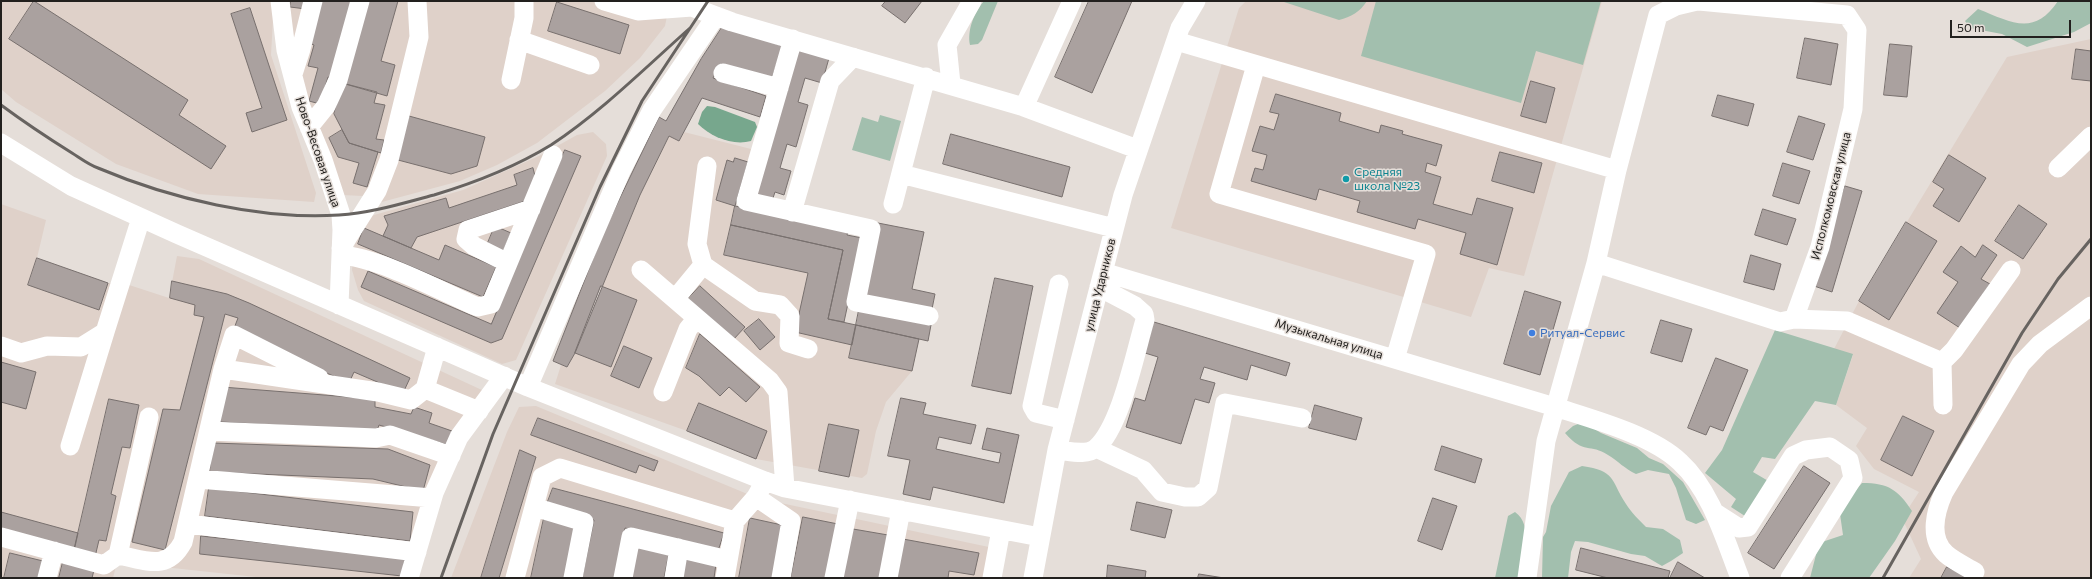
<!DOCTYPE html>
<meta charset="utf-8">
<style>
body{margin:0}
#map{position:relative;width:2092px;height:579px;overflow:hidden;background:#e5ded9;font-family:Commissioner,sans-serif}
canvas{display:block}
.frame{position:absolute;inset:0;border:2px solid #22201e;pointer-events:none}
.scale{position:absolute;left:1950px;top:20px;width:121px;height:18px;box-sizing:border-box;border:2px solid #22201e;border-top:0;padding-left:5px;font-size:12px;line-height:14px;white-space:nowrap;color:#22201e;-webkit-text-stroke:3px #e5ded9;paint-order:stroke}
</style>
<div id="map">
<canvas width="2092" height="579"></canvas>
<div class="frame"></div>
<div class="scale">50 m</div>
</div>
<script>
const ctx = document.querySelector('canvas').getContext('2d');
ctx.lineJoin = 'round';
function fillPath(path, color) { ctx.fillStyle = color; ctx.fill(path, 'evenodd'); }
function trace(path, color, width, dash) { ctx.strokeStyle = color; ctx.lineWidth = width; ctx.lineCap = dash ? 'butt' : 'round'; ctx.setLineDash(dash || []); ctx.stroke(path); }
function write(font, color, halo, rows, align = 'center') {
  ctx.font = font + ' Commissioner,sans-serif'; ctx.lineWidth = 3; ctx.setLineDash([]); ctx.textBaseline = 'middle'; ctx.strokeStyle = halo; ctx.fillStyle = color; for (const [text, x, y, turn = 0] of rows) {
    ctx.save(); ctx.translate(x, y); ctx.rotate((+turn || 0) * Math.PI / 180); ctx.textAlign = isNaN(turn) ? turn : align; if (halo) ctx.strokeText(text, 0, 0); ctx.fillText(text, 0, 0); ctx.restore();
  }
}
fillPath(new Path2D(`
 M1,1H274L271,55L316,193L314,202L198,194L116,164L16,102L1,89Z
 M287,1H670L665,26L640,58L605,91L537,143L497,165L460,181L378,203L363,196L342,195L309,113L299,69Z
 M1246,1H1602L1524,276L1489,268L1471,317L1171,228L1239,8Z
 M2091,39V578H1909L1921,559L1902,518L1919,492L1874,469L1856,446L1867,428L1836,405L1853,355L1834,349L1859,301L2007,57Z
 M593,132L606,144L607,156L516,360L502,364L364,301L358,290L352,270L355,239L367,219L374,215L463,190L541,155L577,135Z
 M684,132L751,149L735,206L843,250L828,319L919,339L912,371L886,402L876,431L867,474L862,478L756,459L687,431L555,384L561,365L567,367L575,353L640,195L669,136L679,141Z
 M1,204L46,220L37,258L108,283H123L169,298L177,256L199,259L484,391L442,490L417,578H265L117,562L113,578H1Z
 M536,406L757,498L1003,550L996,578H451L507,432L519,407Z`), '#dfd1c9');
fillPath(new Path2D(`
 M984,1H998L982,40L978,44L970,45C967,31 974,12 984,1Z
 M1281,1H1367C1360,12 1351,17 1339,20Z
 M1376,1H1601L1583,65L1536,51L1521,103L1361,56Z
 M2058,1H2091V23L2074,32L2027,47L2002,34L1970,28L1965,21L1978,9C2011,22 2034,37 2058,1Z
 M880,115L901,121L890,161L852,150L862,117L878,122Z
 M1775,330L1853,354L1836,405L1815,401L1775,459L1762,457L1753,472L1770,482L1748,518L1731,507L1736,499L1705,473L1722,450Z
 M1578,424L1588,425L1601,433L1637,448L1649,458L1663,464L1683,482L1705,520L1696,524L1686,520L1676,488L1669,474L1648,470L1636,474C1625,469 1618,461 1608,455C1590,443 1584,455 1565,433L1573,426Z
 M1582,466C1616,471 1610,479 1626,504C1631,512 1639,520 1646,527L1663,529L1680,540L1683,553L1671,561L1662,566L1645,556L1631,554L1588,542L1575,541L1571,552L1568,578H1542L1543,537L1546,532L1551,506L1569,472Z
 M1862,483C1889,483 1898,490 1912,511L1895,541L1869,578H1810L1819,543L1843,535L1840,514L1849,498Z
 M1515,512C1534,525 1523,558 1521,578H1495L1508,516Z`), '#a2bfae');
fillPath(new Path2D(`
 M707,106L715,107L755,122L757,127L751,141C733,146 711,137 698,124L702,112Z`), '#77a78d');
const building = new Path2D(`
 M34,1L188,100L179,115L226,146L211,169L9,39Z
 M291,1H307L306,9L290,7Z
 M321,1H354L333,79L328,77L320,104L309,101L318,68L308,66L314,45L309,43Z
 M364,1H398L381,61L395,65L387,96L342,83Z
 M886,1H922L905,23L882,6Z
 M1089,1H1132L1092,93L1055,77Z
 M557,2L629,25L620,54L548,31Z
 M250,8L287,120L252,132L246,113L262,108L231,14Z
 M723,26L783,46L772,78L721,64L713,78L766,96L760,117L702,98L679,141L669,136L640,195L575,353L567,367L553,361L603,233L659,117L666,121L701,59Z
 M1805,38L1838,44L1831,85L1797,78Z
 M1890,44L1912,46L1907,97L1884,95Z
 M797,49L829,58L822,83L805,78L798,102L808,105L796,147L787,144L780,168L791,171L784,195L775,192L772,201L755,196Z
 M2076,49L2091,51V81L2072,79Z
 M1531,81L1555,88L1546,123L1521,116Z
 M342,83L377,92L374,103L385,105L376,139L384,140L381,153L349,143L334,114Z
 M1276,94L1341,113L1339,121L1379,133L1381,125L1403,131L1402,134L1442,145L1436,166L1427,163L1425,172L1441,177L1433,204L1472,215L1477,198L1513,208L1497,265L1460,254L1466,233L1418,219L1415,229L1357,212L1360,201L1319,189L1316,200L1251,181L1255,168L1263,170L1267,155L1252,151L1260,126L1274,130L1279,114L1270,112Z
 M1718,95L1754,104L1748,126L1712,116Z
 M409,116L485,137L477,166L451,174L398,160Z
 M1799,116L1825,124L1813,160L1787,152Z
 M342,130L349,143L378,152L367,187L353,183L359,163L338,157L329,138Z
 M951,134L1070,167L1062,197L943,164Z
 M565,150L581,156L502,339L491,343L361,287L368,271L491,324Z
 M1500,152L1542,163L1534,193L1492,181Z
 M1949,155L1986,178L1959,222L1933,206L1944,189L1933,182Z
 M735,158L748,162L735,206L716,200L727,160L733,162Z
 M1783,163L1810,171L1799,204L1773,196Z
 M533,168L536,180L531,199L417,237L411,248L383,236L388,225L384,216L446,198L449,208L517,185L514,175Z
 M1845,186L1862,191L1832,292L1814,286Z
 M2019,205L2047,224L2023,259L1995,241Z
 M735,206L848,230L847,235L862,238L844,322L828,319L843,250L731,225Z
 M1763,209L1796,219L1787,245L1755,235Z
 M1906,222L1937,241L1889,320L1859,301Z
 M878,223L924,232L912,289L935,294L932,309L863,295Z
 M731,225L843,250L828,319L856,325L852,345L795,332L808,273L724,255Z
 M495,226L511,233L503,252L487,245Z
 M364,228L439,260L445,245L496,267L483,297L358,244Z
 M1983,245L1997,255L1981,279L1990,284L1960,328L1937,313L1958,282L1943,272L1961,246L1975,257Z
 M1751,255L1781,264L1774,290L1744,282Z
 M37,258L108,283L99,310L28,285Z
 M995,278L1033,286L1011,394L972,386Z
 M172,281L227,294L249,303L410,378L403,393L354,372L349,383L233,331L238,318L225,314L165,550L132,542L163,409L180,410L204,317L194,315L195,305L170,298Z
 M601,286L637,300L611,367L575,353Z
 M700,286L745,327L733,340L688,299Z
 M1525,291L1561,302L1540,375L1504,364Z
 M859,310L931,325L928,341L856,325Z
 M759,319L775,337L760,350L744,331Z
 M1661,320L1692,329L1682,362L1651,353Z
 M1154,322L1290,363L1286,376L1251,365L1247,380L1204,367L1200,379L1215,383L1209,403L1195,399L1181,444L1126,427L1135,398L1145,401L1158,357L1145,353Z
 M856,325L919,339L912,371L849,358Z
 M700,334L760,387L746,402L729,387L720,396L699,376L686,368Z
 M624,346L652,358L639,388L611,376Z
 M1716,358L1748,370L1723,431L1710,426L1706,435L1688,428Z
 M1,362L36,372L26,409L1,402Z
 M222,387L375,399V407L411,414L414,407L432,413L429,423L452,431L448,445L379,425L377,431L221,422Z
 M901,398L926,403L923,414L976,425L971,444L939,437L936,449L999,463L1001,453L982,449L987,428L1019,435L1004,503L933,487L930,500L903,494L910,460L888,456Z
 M109,399L139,405L130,448L122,447L111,494L116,496L106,541L99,540L95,557L74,551Z
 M699,403L767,431L756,459L687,431Z
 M1315,405L1362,418L1356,440L1309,428Z
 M1903,416L1934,431L1912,476L1881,460Z
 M538,418L658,461L654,471L639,465L636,473L531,435Z
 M829,424L859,430L849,477L819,471Z
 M213,443L388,449L430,465L423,491L373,479L210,472Z
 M1442,446L1482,459L1475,483L1435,470Z
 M520,450L536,457L499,578H481Z
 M1804,466L1830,483L1774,569L1748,553Z
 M209,488L413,512L410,541L205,516Z
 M553,488L724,533L718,551L625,528L615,578H582L594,520L547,504Z
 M1433,498L1457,506L1442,550L1418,541Z
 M1137,502L1172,510L1165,538L1131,530Z
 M1,512L78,533L74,551L1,531Z
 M803,517L838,524L827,578H791Z
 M544,518L576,525L565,578H531Z
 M750,518L782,525L773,578H739Z
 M853,529L888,535L880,578H842Z
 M201,536L405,558L402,576L200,554Z
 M903,539L979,553L974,575L949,571L948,578H896Z
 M638,545L669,553L664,578H631Z
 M1581,548L1670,571L1668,578H1608L1576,570Z
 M10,553L43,561L39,578H4Z
 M684,557L716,564L714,578H680Z
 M63,562L94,570L92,578H59Z
 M1678,562L1705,578H1670Z
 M1108,565L1146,571L1145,578H1107Z
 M1947,567L1970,578H1941Z
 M1199,574L1224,578H1198Z`);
fillPath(building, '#aaa19f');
trace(building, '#78706e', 1);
trace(new Path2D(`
 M280,1L286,50L301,107L323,160L341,215L342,230L339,305
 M604,1L638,11L692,7L732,22L1024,107L1137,149
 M793,39L746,201L871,229L856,302L929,316
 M519,40L590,65
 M1176,41L1617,170
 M1256,65L1219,194L1426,254L1395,359
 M723,73L779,88
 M293,74L301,49L313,1
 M511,80L524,18V1
 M951,84L947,45L972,1
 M1024,107L1072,1
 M309,127L326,106L338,80L360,1
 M1,143L71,186L177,234L528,387L765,481L785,488L1040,537
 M2058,168L2091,136
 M901,174L1114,228
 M893,204L926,77
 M792,212L830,81L853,57
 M341,248L377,191L389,160L419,37L417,1
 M341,255C380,258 440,291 478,307L491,304L553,155
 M508,263L474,246L466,239L468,230L531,209
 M1596,263L1780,322L1794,319L1820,247L1853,109L1857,30L1847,15L1699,1
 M703,265L755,301L780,305L790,316L789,343L808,349
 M641,270L770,381L778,392L785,488
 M1103,272L1555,407C1592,419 1652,435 1680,462C1711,490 1725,540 1740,578
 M1059,284L1032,406L1036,413L1065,420
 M675,299L703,265L697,244L707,166
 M1794,319L1847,321L1942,362L1954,350L2011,270
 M1,346L21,353L47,346L81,347L105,332L141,218
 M1942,362L1943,405
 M223,369L234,335L319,378
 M528,387L621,171L652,110L716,16
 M425,389L479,411
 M663,392L688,329L697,318
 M149,417L118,555C146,560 167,572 183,542L223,369L378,392L411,400L425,389L437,347
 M209,431L376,438L390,435L451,456
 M70,446L105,332
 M1096,448L1143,470L1162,492L1185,497H1198L1208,488L1225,403L1302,418
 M1057,450C1069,451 1087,456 1096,448C1121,426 1135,353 1145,320L1144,314L1135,306L1099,287
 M198,479L432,498
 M756,497L791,521L781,578
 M534,507L584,522L573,578
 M1714,512L1739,528L1748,527L1793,456L1806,450L1830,447L1849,460L1853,478L1790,578
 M188,524L417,552
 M1,537L104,565L118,555
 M1975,572C1965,566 1954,561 1946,554C1928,538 1936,510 1944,492L2021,364L2040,344L2091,306
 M47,578L54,551
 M409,578L434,493L459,437L504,376
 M515,578L542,477L560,468L735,521
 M623,578L631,537L728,560
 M674,578L679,548
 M725,578L735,521L756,497L765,481
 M834,578L850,500
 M888,578L901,510
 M992,578L1001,530
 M1033,578L1057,450L1123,195L1180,28L1196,1
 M1527,578L1546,441L1596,263L1617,170L1658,15L1676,6L1697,1`), '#fff', 19);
trace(new Path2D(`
 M1,105C24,122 48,138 72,153C80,158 89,165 98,168C171,199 261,220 339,215C372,213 403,203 434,195C474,183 515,167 551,145C601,112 645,68 690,28
 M441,578L493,434L600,187L642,101L708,1
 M1883,578L2022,333L2058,279L2091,239`), '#676360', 3);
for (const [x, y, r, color] of [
 [1346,179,4,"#0f9aa8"],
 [1532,333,4,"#3f7fe0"]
]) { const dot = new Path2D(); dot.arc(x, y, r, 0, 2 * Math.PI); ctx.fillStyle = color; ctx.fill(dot); trace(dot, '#e5ded9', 1.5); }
write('12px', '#22201e', '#e5ded9', [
 ["Ново-Весовая улица",318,152,71],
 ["Исполкомовская улица",1831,196,-76],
 ["улица Ударников",1100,285,-76],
 ["Музыкальная улица",1329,339,17]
]);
write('12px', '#0d838f', '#e5ded9', [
 ["Средняя",1354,172],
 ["школа №23",1354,186]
], 'left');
write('12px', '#366cbe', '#e5ded9', [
 ["Ритуал-Сервис",1540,333]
], 'left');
</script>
